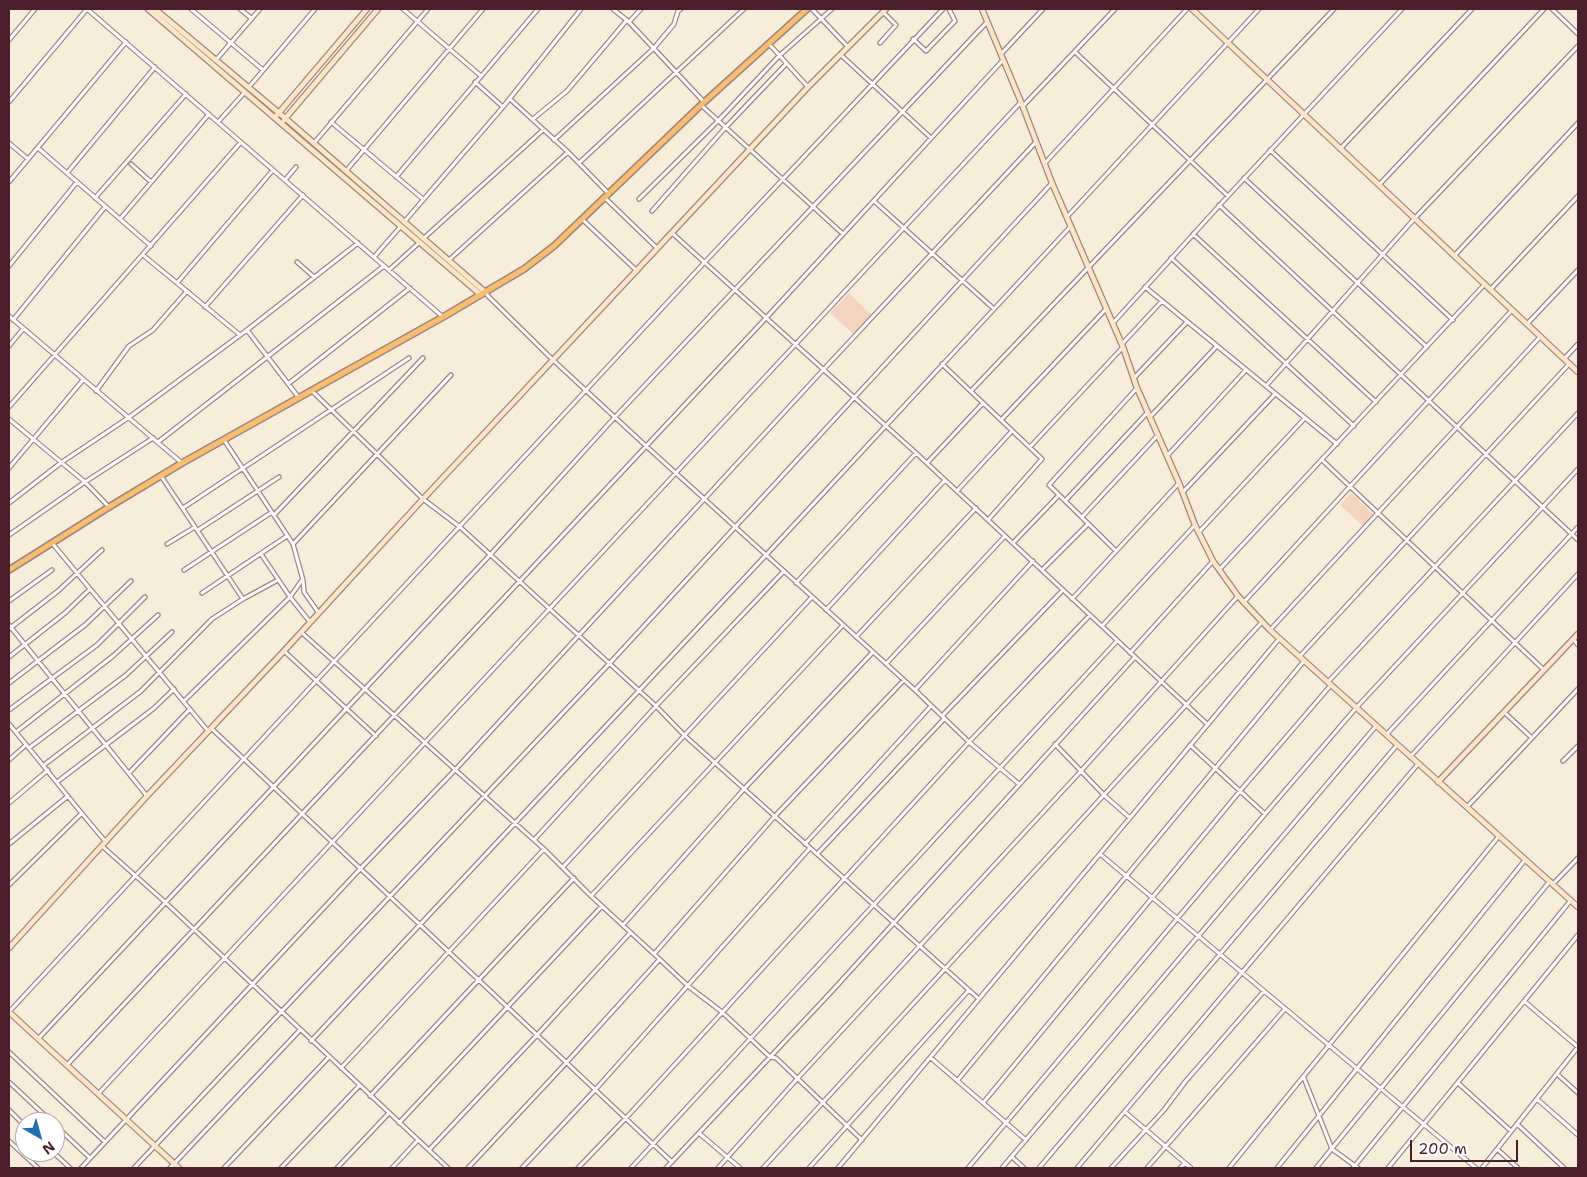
<!DOCTYPE html>
<style>
body{margin:0}
#map{position:relative;width:1587px;height:1177px;overflow:hidden;background:#f7eddb;font-family:"Shantell Sans",sans-serif}
canvas{display:block}
.frame{position:absolute;inset:0;border:10px solid #4a1f2b;pointer-events:none}
.north{position:absolute;left:15px;top:1112px;width:50px;height:50px;box-sizing:border-box;background:#fff;border:1px solid #b7a5aa;border-radius:50%;rotate:142deg;font-size:14px;font-weight:700;line-height:20px;text-align:center;color:#4a1f2b}
.north::after{content:'';display:block;margin:auto;width:18px;height:22px;background:#1f6fb2;clip-path:polygon(50% 0,100% 100%,50% 72%,0 100%)}
.scale{position:absolute;left:1410px;top:1140px;width:108px;height:22px;box-sizing:border-box;border:2px solid #4a1f2b;border-top:0;padding-left:6px;font-size:15px;line-height:18px;white-space:nowrap;color:#4a1f2b;-webkit-text-stroke:4px #fff;paint-order:stroke}
</style>
<div id="map">
<canvas width="1587" height="1177"></canvas>
<div class="frame"></div>
<div class="north">N</div>
<div class="scale">200 m</div>
</div>
<script>
const ctx = document.querySelector('canvas').getContext('2d');
ctx.lineJoin = 'round';
function fillPath(path, color) { ctx.fillStyle = color; ctx.fill(path, 'evenodd'); }
function trace(path, color, width, dash) { ctx.strokeStyle = color; ctx.lineWidth = width; ctx.lineCap = dash ? 'butt' : 'round'; ctx.setLineDash(dash || []); ctx.stroke(path); }
fillPath(new Path2D(`
 M849,293L872,315L854,335L830,313Z
 M1351,493L1374,515L1364,527L1340,505Z`), '#f4d4bf');
const street = new Path2D(`
 M87,9L443,317
 M191,9L263,70
 M240,9L251,18
 M403,9L481,76
 M613,9L629,22L704,102
 M812,9L848,47
 M1552,9L1578,34
 M629,22L641,9
 M913,39L926,51L955,21L949,9
 M9,40L35,9
 M880,43L896,25L883,12
 M769,44L808,87
 M1075,52L1228,196
 M1001,54L1043,9
 M841,55L931,138
 M216,60L260,9
 M475,82L503,107
 M249,87L315,9
 M510,99L568,152L608,193
 M9,102L87,9
 M701,105L843,234
 M1023,106L1115,9
 M533,119L567,91L627,20
 M218,122L245,92
 M331,122L423,199
 M554,140L654,48L674,24L678,11L681,9
 M9,143L28,159
 M314,143L428,9
 M38,148L151,246
 M1341,148L1472,9
 M1270,150L1453,320
 M579,163L744,9
 M1045,163L1187,9
 M131,164L151,182
 M346,171L483,9
 M67,173L155,67
 M396,177L538,9
 M1244,178L1427,347
 M285,180L296,167
 M9,182L126,42
 M1379,185L1544,9
 M604,197L657,248
 M95,198L186,94
 M639,199L718,121L779,56L832,9
 M874,201L994,309
 M1219,205L1578,540
 M652,211L725,128L786,64
 M1067,217L1259,9
 M120,219L209,114
 M582,219L637,271
 M405,221L503,107L581,9
 M672,233L916,453L1207,724
 M1193,234L1376,402
 M424,238L543,130
 M143,255L240,335
 M1454,256L1578,123
 M374,257L401,226
 M1171,258L1354,426
 M449,260L568,152
 M297,262L314,277
 M9,266L77,182
 M389,270L420,242
 M177,283L273,170
 M1145,287L1337,444
 M1490,290L1578,196
 M485,292L489,297L553,360L646,446L915,690L969,742L1019,784
 M205,307L303,195
 M9,316L182,463
 M13,320L105,207
 M1113,323L1228,196L1402,9
 M1527,324L1578,270
 M247,330L299,398
 M1122,344L1162,301
 M9,346L23,329
 M1564,359L1578,344
 M942,364L1042,459L988,520
 M1134,378L1187,322
 M288,384L410,288
 M1266,386L1415,218L1578,46
 M96,391L129,346L153,330L187,291
 M312,391L423,499L460,527L656,706L684,735L979,999
 M971,391L1334,9
 M9,407L241,142
 M1150,417L1217,346
 M9,419L85,482L109,507
 M1001,420L1106,309
 M224,440L293,544L303,580L304,592L318,612
 M158,442L384,266
 M1030,447L1123,347
 M1167,456L1246,370
 M1322,460L1544,670
 M927,463L983,403
 M9,468L83,380
 M161,476L243,599
 M957,491L1012,431
 M1183,492L1275,394
 M1065,501L1148,412
 M9,503L62,462L128,418L247,330L358,243
 M183,508L409,358
 M274,515L423,358
 M1082,517L1158,435
 M198,530L279,477
 M1199,532L1305,418
 M9,535L85,482L153,438
 M52,543L208,731
 M1013,543L1059,495
 M167,544L195,527
 M293,544L451,375
 M1116,551L1049,485L1137,388
 M261,554L290,597L310,622
 M184,570L272,512
 M1042,570L1088,524
 M1219,570L1484,285
 M796,583L916,453
 M202,593L287,536
 M1072,599L1179,483
 M9,601L52,570
 M1244,602L1512,310
 M826,610L945,480
 M9,625L147,796
 M1102,626L1195,525
 M9,629L58,591L102,550
 M1270,630L1540,337
 M301,632L544,849L591,896L654,954L688,986L722,1012L770,1057L776,1058L862,1140
 M856,637L976,508
 M1573,639L1578,645
 M284,651L376,736
 M1130,653L1213,561
 M1300,656L1569,364
 M9,657L65,613L90,589
 M886,664L1005,536
 M1328,682L1578,413
 M9,683L85,625L131,581
 M915,690L1033,561
 M184,701L290,597L302,580
 M9,710L97,645L145,597
 M1504,712L1532,738
 M942,716L1063,590
 M9,724C42,763 72,803 106,842
 M211,728L672,1162
 M16,732L113,656L158,615
 M1386,735L1578,527
 M1055,744L1105,796L1130,818
 M1190,745L1265,814
 M29,748L126,675L172,632
 M1410,757L1578,574
 M9,760L26,745
 M1563,761L1578,746
 M44,765L141,691L212,619L243,599L278,580
 M129,773L190,709
 M57,782L153,709L174,689
 M9,803L48,770
 M1467,807L1578,689
 M534,840L656,706L784,571
 M9,844L68,796
 M805,844L931,706
 M102,846L165,902L448,1168
 M817,854L944,719
 M1100,854L1476,1168
 M563,867L812,597
 M1553,884L1578,858
 M9,885L81,814
 M591,896L843,625
 M623,925L744,789L873,652
 M654,954L775,816L904,680
 M1524,1001L1578,1047
 M9,1012L704,263L943,9
 M38,1039L490,555L615,417L987,22
 M311,1041L766,555L1071,226
 M9,1052L105,1142
 M931,1058L1026,1140
 M67,1065L766,318L1003,60
 M341,1068L544,849
 M1557,1074L1578,1093
 M1304,1078L1332,1149L1358,1168
 M957,1081L1304,661
 M9,1082L52,1122
 M1458,1083L1511,1131
 M98,1094L1021,102
 M370,1096L574,878
 M1537,1099L1578,1135
 M983,1103L1240,791L1331,685
 M9,1110L25,1126
 M1125,1112L1191,1168
 M399,1123L602,906
 M1517,1124L1564,1168
 M55,1125L90,1158
 M700,1134L740,1168
 M9,1141L38,1168
 M1497,1149L1518,1168
 M429,1150L537,1035L630,933
 M53,1152L70,1168
 M1012,1157L1024,1168
 M81,1168L361,868L455,770L823,370L1036,142
 M134,1168L609,664L1052,183
 M170,1168L300,1030
 M224,1168L329,1057
 M281,1168L359,1086
 M337,1168L389,1113
 M392,1168L418,1140
 M468,1168L566,1063L659,960
 M522,1168L595,1090L810,848
 M578,1168L626,1118L969,742L1090,615
 M631,1168L1117,641
 M666,1168L833,990L1135,657
 M718,1168L797,1079L1081,771L1238,596
 M763,1168L1262,622
 M809,1168L969,990
 M838,1168L1279,639
 M968,1168L1265,814L1356,708L1578,469
 M1002,1168L1376,726
 M1039,1168L1397,745
 M1077,1168L1418,764
 M1111,1168L1164,1110L1185,1082L1264,991
 M1147,1168L1285,1009
 M1180,1168L1185,1163
 M1229,1168L1499,836
 M1277,1168L1525,860
 M1316,1168L1550,881
 M1353,1168L1571,900
 M1388,1168L1578,935
 M1482,1168L1578,1047`);
const secondary = new Path2D(`
 M148,9L481,295
 M155,9L285,118L485,292
 M982,9L1021,102L1052,183L1123,347L1137,388L1179,483L1195,525L1213,561L1238,596L1270,630L1578,907
 M1192,9L1578,372
 M277,115L367,9
 M284,120L378,9
 M1438,782L1578,634
 M9,948L147,796L284,651L423,499L808,87L886,9
 M9,1012L179,1168`);
const primary = new Path2D(`
 M9,570L109,507L182,463L443,317L524,269L554,246L701,105L807,9`);
trace(street, '#a08683', 5.5);
trace(secondary, '#a08683', 7);
trace(primary, '#a08683', 8);
trace(street, '#fff', 3);
trace(secondary, '#fde5c5', 4.5);
trace(primary, '#f9be6d', 5);
</script>
